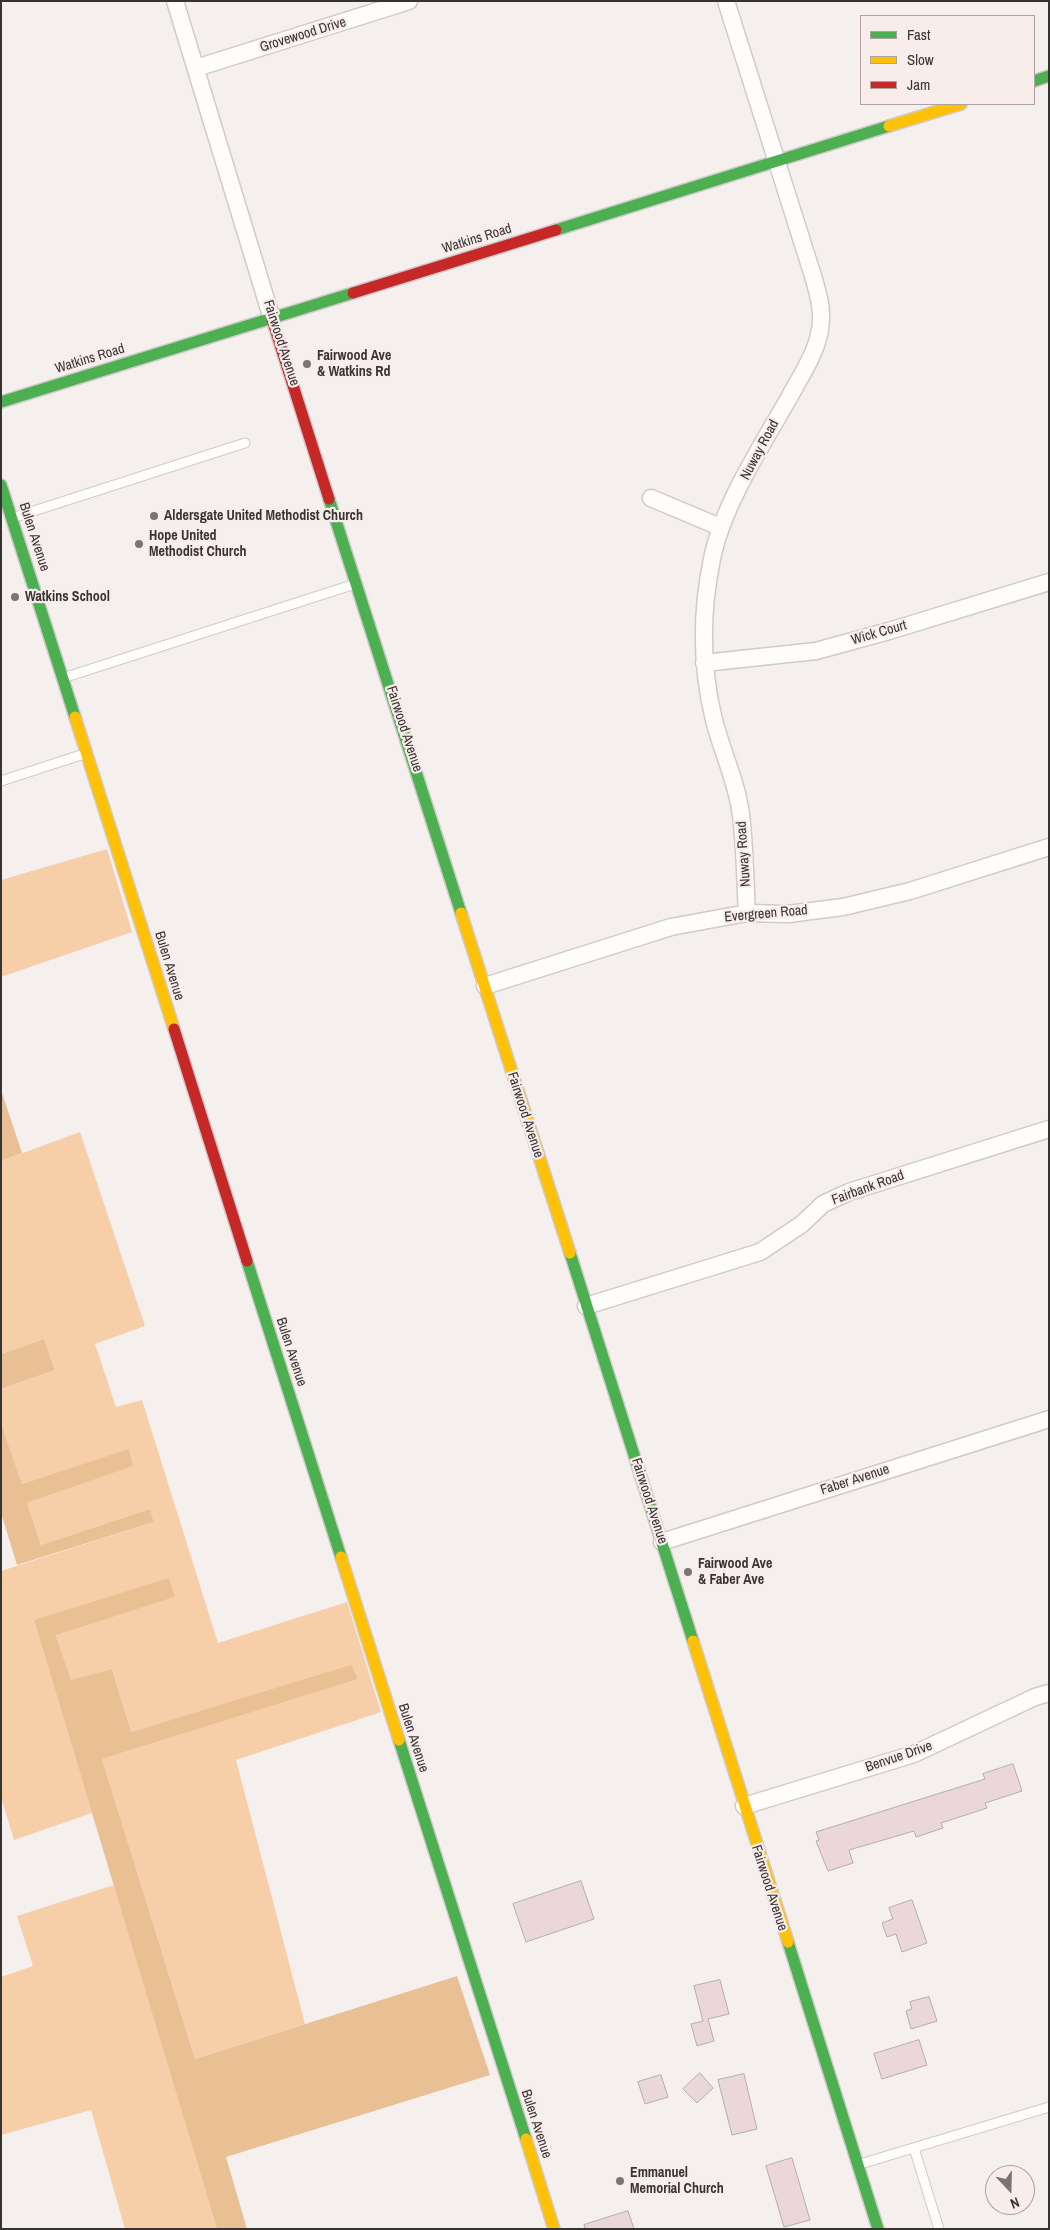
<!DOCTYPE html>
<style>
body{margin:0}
#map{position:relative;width:1050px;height:2230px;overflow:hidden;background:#f5efee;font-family:"Archivo Narrow",sans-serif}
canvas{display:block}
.frame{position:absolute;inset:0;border:2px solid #373333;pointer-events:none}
.legend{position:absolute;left:860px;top:15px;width:175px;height:90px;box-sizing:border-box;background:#f8edeb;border:1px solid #aba3a1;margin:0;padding:6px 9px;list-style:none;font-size:15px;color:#373333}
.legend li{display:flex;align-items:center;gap:10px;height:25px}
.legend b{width:25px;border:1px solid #aba3a1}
.north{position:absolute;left:985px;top:2165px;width:50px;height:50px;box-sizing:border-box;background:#f8edeb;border:1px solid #aba3a1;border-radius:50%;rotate:159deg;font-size:14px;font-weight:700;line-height:20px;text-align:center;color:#373333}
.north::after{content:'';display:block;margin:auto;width:18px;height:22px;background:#7a7574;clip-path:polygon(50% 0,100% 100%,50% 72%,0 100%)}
</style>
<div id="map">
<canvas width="1050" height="2230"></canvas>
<div class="frame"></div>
<ul class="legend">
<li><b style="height:6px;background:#4caf50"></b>Fast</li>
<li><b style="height:6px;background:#ffc107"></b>Slow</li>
<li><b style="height:6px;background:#c62828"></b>Jam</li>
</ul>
<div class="north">N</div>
</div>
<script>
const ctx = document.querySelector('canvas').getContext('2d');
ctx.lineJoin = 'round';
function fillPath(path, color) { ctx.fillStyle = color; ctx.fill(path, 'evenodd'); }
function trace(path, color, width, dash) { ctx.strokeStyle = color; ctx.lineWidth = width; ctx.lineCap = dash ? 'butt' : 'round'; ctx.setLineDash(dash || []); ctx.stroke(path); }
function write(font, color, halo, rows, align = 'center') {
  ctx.font = font + ' "Archivo Narrow",sans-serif'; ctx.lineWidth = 4.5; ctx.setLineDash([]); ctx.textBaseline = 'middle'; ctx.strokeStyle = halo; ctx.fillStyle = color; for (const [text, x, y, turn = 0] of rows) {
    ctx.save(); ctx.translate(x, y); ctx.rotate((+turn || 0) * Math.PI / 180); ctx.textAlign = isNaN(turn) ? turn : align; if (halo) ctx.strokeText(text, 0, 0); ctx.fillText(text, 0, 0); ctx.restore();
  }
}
fillPath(new Path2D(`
 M107,849L132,932L1,977V880Z
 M80,1132L145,1326L95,1344L116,1407L142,1400L218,1643L347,1602L381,1712L236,1760L305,2024L195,2059L102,1759L357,1679L351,1666L131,1732L112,1669L71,1681L56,1634L175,1597L34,1620L92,1813L14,1840L1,1797V1571L154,1522L150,1509L41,1545L27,1503L132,1466L129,1450L22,1484L1,1423V1389L55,1370L44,1339L1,1354V1161Z
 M114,1885L217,2229H125L91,2110L1,2135V1977L33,1966L17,1916Z`), '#f6cfa9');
fillPath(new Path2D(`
 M1,1090L22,1153L1,1161Z
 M44,1339L55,1370L1,1389V1354Z
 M1,1423L22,1484L129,1449L133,1466L27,1503L41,1545L150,1509L154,1522L17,1565L1,1513Z
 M169,1578L175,1597L56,1635L71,1680L112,1669L131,1732L351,1665L358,1679L102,1759L195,2059L457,1976L490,2075L226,2157L247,2229H217L34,1620Z`), '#e9c094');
const building = new Path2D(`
 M1013,1764L1022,1791L985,1803L987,1808L941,1823L943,1828L916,1837L914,1831L849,1850L853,1863L828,1871L816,1841L819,1840L816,1832L985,1779L983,1774Z
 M581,1881L594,1919L526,1942L513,1904Z
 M912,1900L927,1943L902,1952L896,1934L887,1937L882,1923L893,1919L889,1908Z
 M720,1980L729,2014L708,2019L714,2041L697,2046L691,2024L703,2021L694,1986Z
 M929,1997L937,2021L911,2029L906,2011L912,2009L910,2002Z
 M919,2040L927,2065L882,2079L874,2054Z
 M700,2073L713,2088L697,2103L683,2089Z
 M744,2074L757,2129L732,2135L718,2080Z
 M661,2075L668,2097L645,2104L638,2082Z
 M792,2158L810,2220L784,2227L766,2166Z
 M628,2211L634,2229H585L584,2225Z`);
fillPath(building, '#ebd7db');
trace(building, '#b2aeae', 1);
const lane = new Path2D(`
 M12,518L245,443
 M63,678L355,584
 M1,781L84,754
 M914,2148L939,2229
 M857,2165L1049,2107`);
const street = new Path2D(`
 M175,1L272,319
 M726,1L813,276C817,290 822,305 821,320C820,348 803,372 790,396C763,444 722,506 712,559C701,612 701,667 714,720C722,752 737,782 741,815C745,847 745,880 747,913
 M196,68L409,1
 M651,498L720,527
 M704,663L816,651L889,631L1049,582
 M485,986L671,927L747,913L788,914L843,907L910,891L1049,847
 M586,1306L760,1252L802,1224L823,1204L849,1192L1049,1129
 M662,1542L1049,1419
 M744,1806L914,1754L1035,1697L1049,1693`);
const fast = new Path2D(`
 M1034,81L1049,76
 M556,230L889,126
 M1,402L353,293
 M1,485L75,717
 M329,499L461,913
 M570,1253L693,1641
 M247,1261L341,1557
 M399,1740L526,2139
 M788,1942L878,2229`);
const slow = new Path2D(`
 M889,126L961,104
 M75,717L174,1029
 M461,913L570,1253
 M341,1557L399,1740
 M693,1641L788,1942
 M526,2139L554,2229`);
const jam = new Path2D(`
 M353,293L556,230
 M272,319L329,499
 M174,1029L247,1261`);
trace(lane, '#cfcbca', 11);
trace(street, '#cfcbca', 19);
trace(fast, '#cfcbca', 14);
trace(slow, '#cfcbca', 14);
trace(jam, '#cfcbca', 14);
trace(lane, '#fefdfc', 9);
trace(street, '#fefdfc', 16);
trace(fast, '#4caf50', 11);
trace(slow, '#ffc107', 11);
trace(jam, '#c62828', 11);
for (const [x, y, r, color] of [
 [307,364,5,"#7a7574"],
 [154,516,5,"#7a7574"],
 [139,544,5,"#7a7574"],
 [15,597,5,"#7a7574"],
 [688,1572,5,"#7a7574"],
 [620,2181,5,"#7a7574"]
]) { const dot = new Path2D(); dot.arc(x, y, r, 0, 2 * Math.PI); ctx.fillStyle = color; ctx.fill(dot); trace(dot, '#f8edeb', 2); }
write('14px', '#373333', '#f8edeb', [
 ["Grovewood Drive",303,35,-17],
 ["Watkins Road",477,239,-17],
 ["Fairwood Avenue",281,343,72],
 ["Watkins Road",90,359,-17],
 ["Nuway Road",760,450,-62],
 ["Bulen Avenue",34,537,72],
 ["Wick Court",879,633,-16],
 ["Fairwood Avenue",404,729,72],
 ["Nuway Road",744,854,-94],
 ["Evergreen Road",766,914,-5],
 ["Bulen Avenue",169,966,73],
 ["Fairwood Avenue",525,1115,72],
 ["Fairbank Road",868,1188,-20],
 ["Bulen Avenue",291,1352,72],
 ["Faber Avenue",855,1480,-18],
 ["Fairwood Avenue",649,1501,72],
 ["Bulen Avenue",413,1738,72],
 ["Benvue Drive",899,1757,-19],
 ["Fairwood Avenue",769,1888,72],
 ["Bulen Avenue",536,2124,72]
]);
write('bold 14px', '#373333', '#f8edeb', [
 ["Fairwood Ave",317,356],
 ["& Watkins Rd",317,372],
 ["Aldersgate United Methodist Church",164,516],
 ["Hope United",149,536],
 ["Methodist Church",149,552],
 ["Watkins School",25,597],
 ["Fairwood Ave",698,1564],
 ["& Faber Ave",698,1580],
 ["Emmanuel",630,2173],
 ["Memorial Church",630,2189]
], 'left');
</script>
